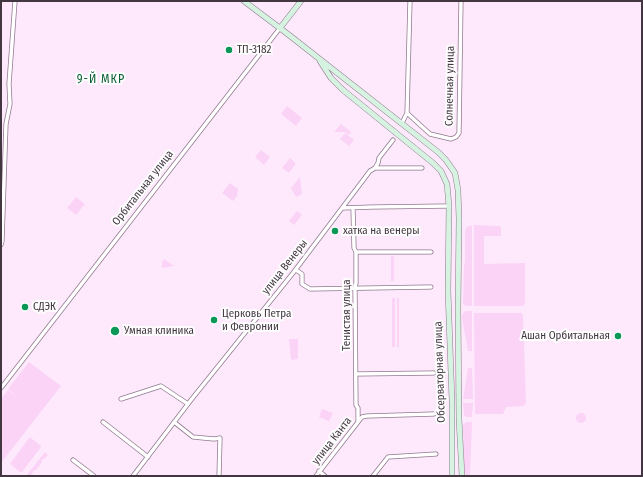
<!DOCTYPE html>
<html>
<head>
<meta charset="utf-8">
<style>
  body { margin:0 }
  #map { position:relative; width:643px; height:477px; overflow:hidden; background:#fee9fc; font-family:"Fira Sans Condensed",sans-serif }
  canvas { display:block }
  .frame { position:absolute; inset:0; border:2px solid #423741; pointer-events:none }
</style>
</head>
<body>
<div id="map">
<canvas width="643" height="477"></canvas>
<div class="frame"></div>
</div>
<script>
const g = document.querySelector('canvas').getContext('2d');
g.lineJoin = 'round';
function paint(path, color) { g.fillStyle = color; g.fill(path, 'evenodd'); }
const poly = rows => new Path2D(rows.map(r => 'M' + r).join(''));
function strokePath(path, color, width, dash) { g.strokeStyle = color; g.lineWidth = width; g.lineCap = dash ? 'butt' : 'round'; g.setLineDash(dash || []); g.stroke(path); }
function drawText(font, color, halo, rows, align = 'center') {
  g.font = font + ' "Fira Sans Condensed",sans-serif'; g.lineWidth = 4; g.setLineDash([]); g.textBaseline = 'middle'; g.strokeStyle = halo; g.fillStyle = color; for (const [text, x, y, turn = 0] of rows) {
    g.save(); g.translate(x, y); g.rotate((+turn || 0) * Math.PI / 180); g.textAlign = isNaN(turn) ? turn : align; if (halo) g.strokeText(text, 0, 0); g.fillText(text, 0, 0); g.restore();
  }
}
paint(poly([
  [287,106,302,118,296,126,281,114],
  [341,124,351,132,349,135,345,132,334,132],
  [345,133,354,140,349,146,340,139],
  [261,150,270,157,264,165,255,157],
  [290,158,295,162,295,165,289,173,282,168],
  [300,177,302,194,296,197,291,188],
  [230,183,238,189,237,196,233,201,222,193],
  [76,197,85,204,76,215,67,208],
  [297,211,302,215,294,225,289,221],
  [474,225,499,226,501,227,501,236,484,236,484,264,525,263,525,303,523,306,474,306],
  [469,226,472,226,472,306,467,306,464,305,463,303,464,267,465,261,465,233,466,228],
  [391,256,394,256,394,281,391,281],
  [164,259,174,266,162,268,162,262],
  [392,298,395,298,395,347,392,347],
  [397,298,399,298,399,347,397,347],
  [465,311,472,311,472,351,468,351,462,318,462,315],
  [474,313,521,313,523,315,526,402,525,405,522,406,506,407,503,414,475,414],
  [289,339,298,339,298,359,291,360],
  [29,362,61,386,1,463,1,399,8,390,21,400,8,389],
  [468,368,472,368,473,399,463,399],
  [463,403,473,403,472,417,466,417,464,415],
  [322,409,333,413,329,421,319,417],
  '576 418a5 5 0 1 1 10 0a5 5 0 1 1-10 0Z',
  [466,422,472,422,470,476,465,476,464,464,463,425],
  [29,438,31,438,41,446,41,447,22,472,20,472,10,464],
  [45,452,48,455,44,459,43,459,41,461,42,462,40,465,35,471,34,470,31,476,26,476]
]), '#fad3f6');
const minor = poly([
  [407,113,430,134,451,139,456,137,459,133,461,1],
  [402,123,407,113,410,1],
  [375,168,422,168],
  [342,208,373,207,449,206],
  [353,208,354,248,356,252,356,283,355,288,356,405,358,408,358,422],
  [1,245,2,241,6,124,10,104,9,84,15,1],
  [356,252,431,252],
  [296,270,302,274,302,284,310,289,431,287],
  [356,374,434,373],
  [1,388,280,28],
  [121,399,161,386,188,404],
  [103,422,148,457],
  [174,422,193,437,214,439,220,438,219,476],
  [73,460,94,476],
  [319,471,325,476],
  [133,476,191,400,293,273,370,171,375,168,378,163,379,158,393,140],
  [316,476,362,417,367,416,434,414],
  [373,476,388,457,436,454]
]);
const secondary = poly([
  [244,1,289,35,438,152,446,160,455,173,458,190,459,219,458,309,459,419,462,476],
  [280,28,301,1],
  [320,61,331,78,343,90,433,163,441,171,447,184,449,206,448,291,452,401,452,476]
]);
strokePath(minor, '#8f798d', 5);
strokePath(secondary, '#8f798d', 6);
strokePath(minor, '#fff', 3.5);
strokePath(secondary, '#d6f2e0', 5);
for (const [x, y, r, color] of [
  [229,50,4,"#0a9757"],
  [335,231,4,"#0a9757"],
  [25,307,4,"#0a9757"],
  [214,320,4,"#0a9757"],
  [115,331,5,"#0a9757"],
  [618,336,4,"#0a9757"]
]) { const dot = new Path2D(); dot.arc(x, y, r, 0, 2 * Math.PI); g.fillStyle = color; g.fill(dot); strokePath(dot, '#fdfdfd', 1.5); }
drawText('11px', '#423741', '#fdfdfd', [
  ["ТП-3182",237,50],
  ["хатка на венеры",343,231],
  ["СДЭК",33,307],
  ["Церковь Петра",222,314],
  ["и Февронии",222,327],
  ["Умная клиника",124,331],
  ["Ашан Орбитальная",610,336,"right"]
], 'left');
drawText('11px', '#423741', '#fdfdfd', [
  ["Солнечная улица",450,86,-89],
  ["Орбитальная улица",143,188,-52],
  ["улица Венеры",285,267,-52],
  ["Тенистая улица",347,315,-90],
  ["Обсерваторная улица",440,372,-92],
  ["улица Канта",332,441,-52]
]);
g.letterSpacing = '1px';
drawText('12px', '#0d6037', '#fdfdfd', [
  ["9-Й МКР",101,80]
]);
g.letterSpacing = '0px';
</script>
</body>
</html>
